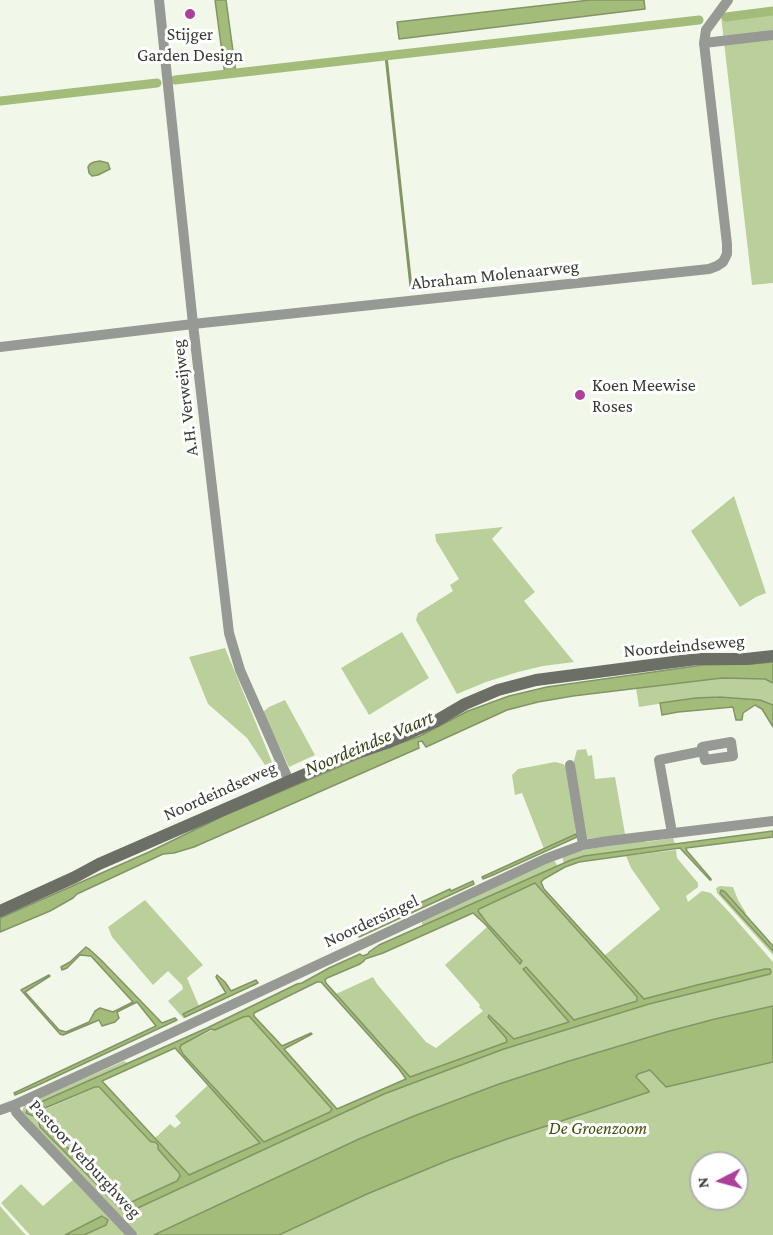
<!DOCTYPE html>
<html>
<head>
<meta charset="utf-8">
<style>
  body { margin:0 }
  #map { position:relative; width:773px; height:1235px; overflow:hidden; background:#f2f8e9; font-family:"Crimson Pro",serif }
  canvas { display:block }
  .north { position:absolute; left:689px; top:1151px; width:60px; height:60px; box-sizing:border-box; background:#fff; border:2px solid #b0b1ae; border-radius:50%; rotate:264deg; font-size:16px; font-weight:700; line-height:24px; text-align:center; color:#393b35 }
  .north::after { content:''; display:block; margin:auto; width:21px; height:27px; background:#ad3e9a; clip-path:polygon(50% 0,100% 100%,50% 72%,0 100%) }
</style>
</head>
<body>
<div id="map">
<canvas width="773" height="1235"></canvas>
<div class="north">N</div>
</div>
<script>
const g = document.querySelector('canvas').getContext('2d');
g.lineJoin = 'round';
function paint(path, color) { g.fillStyle = color; g.fill(path, 'evenodd'); }
const poly = rows => new Path2D(rows.map(r => 'M' + r).join(''));
function strokePath(path, color, width, dash) { g.strokeStyle = color; g.lineWidth = width; g.lineCap = dash ? 'butt' : 'round'; g.setLineDash(dash || []); g.stroke(path); }
function drawText(font, color, halo, rows, align = 'center') {
  g.font = font + ' "Crimson Pro",serif'; g.lineWidth = 6; g.setLineDash([]); g.textBaseline = 'middle'; g.strokeStyle = halo; g.fillStyle = color; for (const [text, x, y, turn = 0] of rows) {
    g.save(); g.translate(x, y); g.rotate((+turn || 0) * Math.PI / 180); g.textAlign = isNaN(turn) ? turn : align; if (halo) g.strokeText(text, 0, 0); g.fillText(text, 0, 0); g.restore();
  }
}
paint(poly([
  [773,10,773,283,752,285,721,16],
  [734,496,766,593,756,597,740,607,691,531],
  [503,527,492,539,535,592,524,601,574,662,543,666,518,672,486,682,457,694,416,620,418,613,453,591,450,585,459,579,436,541,435,534],
  [402,632,429,678,369,715,341,668],
  [225,648,272,762,265,765,247,738,208,704,189,657],
  [722,678,755,678,768,680,773,683,773,705,760,700,719,697,696,698,639,707,636,688],
  [285,700,315,755,289,767,263,712,269,707],
  [586,749,588,756,592,755,595,779,615,777,625,834,588,839,584,837,573,764,577,750],
  [555,762,563,764,567,768,576,835,544,849,522,793,515,795,512,775,518,769],
  [673,838,675,844,584,856,564,864,562,856,569,853,643,839,646,842],
  [676,850,677,858,698,883,698,887,686,896,688,902,702,891,711,893,730,913,773,962,773,1235,77,1235,107,1220,103,1216,65,1235,30,1235,1,1203,21,1184,43,1206,74,1179,22,1112,24,1105,124,1061,129,1064,124,1064,27,1110,29,1115,32,1115,97,1087,104,1092,150,1141,155,1142,180,1176,178,1181,125,1205,74,1155,40,1124,40,1127,124,1212,364,1099,522,1040,761,970,697,985,644,999,604,956,660,909,631,868,626,856],
  [701,1163,737,1163,737,1199,701,1199],
  [553,859,558,866,423,926,422,924,422,921],
  [535,882,633,992,638,1000,574,1020,552,1001,569,1022,514,1039,490,1015,508,1042,410,1077,336,994,373,977,377,984,426,1042,436,1048,483,1011,479,1007,480,1005,445,965,487,927,519,964,478,911,479,909],
  [720,886,733,887,738,900,746,913,745,914,724,892,720,893,773,951,773,955,717,893,716,888],
  [145,900,203,965,187,978,199,1006,183,1014,185,1017,184,1019,168,1001,183,989,182,985,168,971,153,985,112,937,108,927],
  [249,1016,332,1109,331,1112,264,1142,183,1054,180,1048,181,1045,208,1032,243,1017],
  [208,1085,261,1143,189,1175,155,1138,170,1124,175,1128,181,1123,175,1116],
  [0,1206,22,1231,26,1235,0,1235]
]), '#bbcf9b');
const water = poly([
  [215,0,226,0,236,73,225,75,215,0],
  [590,0,644,0,645,9,399,39,397,22,590,0],
  [100,161,108,163,110,169,98,175,92,176,89,173,88,167,90,164,94,162,100,161],
  [773,662,773,683,765,679,722,678,573,696,538,702,507,710,426,747,422,741,418,742,419,748,194,847,174,853,163,854,77,894,73,898,50,911,0,932,0,918,149,852,223,816,362,757,420,736,468,711,509,696,547,687,703,665,751,664,773,662],
  [719,697,760,700,773,705,773,727,762,709,755,705,743,713,742,720,736,720,733,707,678,712,662,715,660,703,696,698,719,697],
  [773,831,773,837,686,848,687,851,711,879,711,880,710,880,680,848,579,862,565,867,544,879,541,882,544,889,644,999,697,985,765,969,770,969,771,972,770,974,649,1004,504,1049,421,1080,384,1094,129,1212,124,1212,40,1127,39,1122,43,1123,125,1205,177,1181,180,1176,179,1173,158,1149,158,1145,155,1142,152,1142,150,1141,104,1092,99,1087,95,1087,38,1111,34,1114,33,1116,26,1113,27,1110,32,1106,207,1028,297,984,302,983,329,968,360,954,363,956,368,954,369,952,379,945,571,860,584,856,773,831],
  [535,883,633,992,637,997,637,1001,574,1020,526,967,523,969,569,1022,514,1039,489,1015,488,1017,506,1038,507,1042,410,1077,326,983,325,980,327,978,360,964,364,961,365,959,383,953,473,913,486,925,520,964,522,961,487,923,478,911,479,909,535,883],
  [317,982,321,982,365,1031,399,1069,406,1079,337,1109,284,1049,312,1034,311,1033,282,1046,254,1016,254,1013,317,982],
  [249,1016,332,1109,330,1112,264,1142,183,1054,180,1048,181,1045,211,1029,215,1030,243,1017,249,1016],
  [175,1048,260,1143,189,1175,102,1081,175,1048],
  [576,834,577,837,493,875,483,879,482,877,576,834],
  [473,881,474,884,359,937,357,932,450,889,451,891,473,881],
  [721,890,725,892,773,946,773,951,720,893,721,890],
  [86,947,89,949,101,960,162,1023,175,1018,177,1020,36,1086,15,1095,14,1093,156,1026,137,1002,117,1012,119,1018,115,1022,102,1026,99,1020,63,1035,60,1034,21,990,49,975,50,976,25,992,59,1030,66,1032,89,1022,95,1011,100,1008,113,1012,133,1002,91,956,80,955,67,968,62,970,61,967,70,962,86,947],
  [217,975,225,982,231,991,256,980,258,983,185,1017,183,1014,226,993,216,977,217,975],
  [773,1006,773,1062,666,1087,650,1070,638,1074,636,1077,649,1091,649,1092,507,1139,449,1160,367,1194,279,1235,154,1235,359,1139,414,1116,499,1084,566,1062,666,1032,715,1019,773,1006],
  [102,1216,108,1220,106,1225,84,1235,65,1235,102,1216]
]);
paint(water, '#a3bc7a');
strokePath(water, '#839565', 1.5);
strokePath(poly([
  [386,56,411,287]
]), '#839565', 3);
strokePath(poly([
  [726,17,773,11],
  [175,80,699,20],
  [0,101,157,83]
]), '#a3bc7a', 9);
strokePath(poly([
  [159,0,193,324,229,633,240,670,289,781],
  [704,43,773,35],
  [0,347,193,324,709,269,717,266,723,262,727,254,727,244,704,43,706,30,728,0],
  [731,742,733,756,705,760,702,747,731,742],
  [570,765,583,845],
  [672,833,659,760,703,751],
  [14,1105,16,1112,23,1120,132,1235],
  [0,1110,14,1105,139,1048,545,859,569,850,583,845,608,841,773,821]
]), '#979a94', 10);
strokePath(poly([
  [0,911,75,877,99,864,347,756,389,742,436,721,465,704,498,690,536,680,697,659,746,659,773,656]
]), '#6b6f66', 12);
for (const [x, y, r, color] of [
  [190,14,6,"#ad3e9a"],
  [580,395,6,"#ad3e9a"]
]) { const dot = new Path2D(); dot.arc(x, y, r, 0, 2 * Math.PI); g.fillStyle = color; g.fill(dot); strokePath(dot, '#fff', 2); }
drawText('18px', '#393b35', '#fff', [
  ["Stijger",190,34],
  ["Garden Design",190,55],
  ["Koen Meewise",592,385,"left"],
  ["Roses",592,406,"left"]
]);
drawText('18px', '#393b35', '#fff', [
  ["Abraham Molenaarweg",495,275,-6],
  ["A.H. Verweijweg",185,398,-97],
  ["Noordeindseweg",684,646,-5],
  ["Noordeindseweg",220,791,-24],
  ["Noordersingel",371,921,-25],
  ["Pastoor Verburghweg",85,1159,47]
]);
drawText('italic 18px', '#3d5207', '#fff', [
  ["De Groenzoom",598,1128]
]);
drawText('italic 20px', '#374717', '#fff', [
  ["Noordeindse Vaart",369,743,-23]
]);
</script>
</body>
</html>
